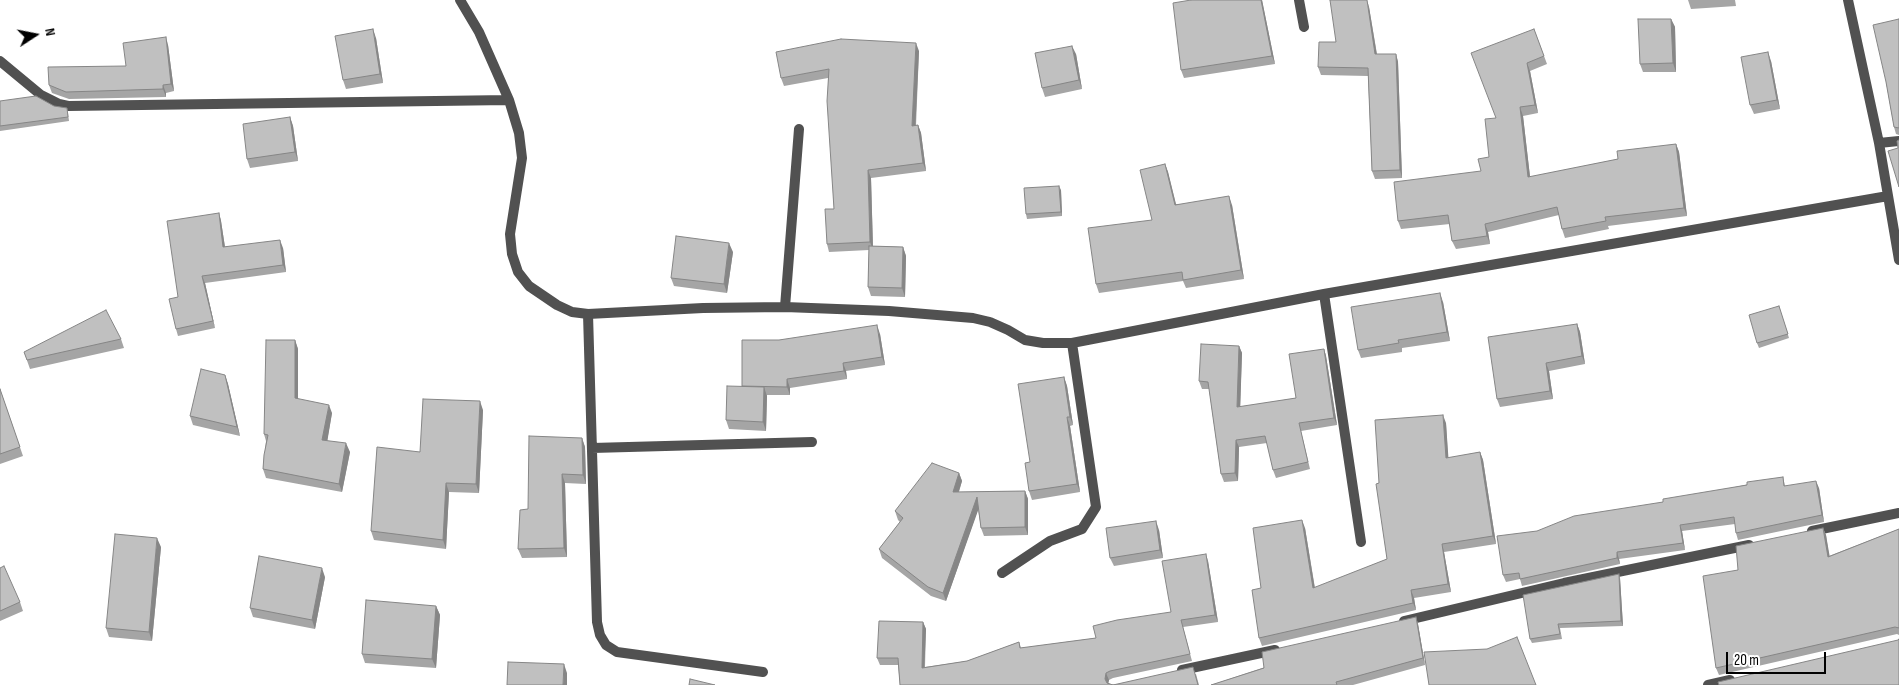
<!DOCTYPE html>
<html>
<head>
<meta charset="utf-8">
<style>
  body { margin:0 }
  #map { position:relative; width:1899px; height:685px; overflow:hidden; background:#fff; font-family:"Sofia Sans Condensed",sans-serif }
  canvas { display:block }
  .north { position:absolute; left:10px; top:10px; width:50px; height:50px; -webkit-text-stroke:4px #fff; paint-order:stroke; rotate:79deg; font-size:14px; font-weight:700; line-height:20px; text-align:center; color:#000 }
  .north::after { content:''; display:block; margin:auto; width:18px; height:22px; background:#000; clip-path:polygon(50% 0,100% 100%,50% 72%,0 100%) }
  .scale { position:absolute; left:1726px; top:652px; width:100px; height:22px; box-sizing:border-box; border:2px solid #000; border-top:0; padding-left:6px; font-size:15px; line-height:18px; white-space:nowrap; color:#000; -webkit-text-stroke:4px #fff; paint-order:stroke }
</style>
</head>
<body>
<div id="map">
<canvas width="1899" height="685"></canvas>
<div class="north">N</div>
<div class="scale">20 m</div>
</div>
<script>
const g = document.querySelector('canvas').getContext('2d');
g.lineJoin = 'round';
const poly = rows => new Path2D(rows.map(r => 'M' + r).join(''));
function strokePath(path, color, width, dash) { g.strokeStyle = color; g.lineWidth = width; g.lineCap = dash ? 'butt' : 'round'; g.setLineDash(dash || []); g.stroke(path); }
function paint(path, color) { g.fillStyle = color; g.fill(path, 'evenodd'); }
strokePath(poly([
  [460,0,479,32,509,100,519,133,522,158,510,234,512,254,518,272,529,286,557,305,572,312,588,314,703,308,785,307,889,311,973,318,990,322,1008,330,1025,340,1043,343,1072,343,1324,294,1888,196],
  [1299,0,1304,27],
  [1848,0,1879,143,1899,141],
  [0,61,41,95,59,104,68,106,509,100],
  [1879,143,1899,260],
  [1324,294,1361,542],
  [785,307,799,129],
  [588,314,597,622,600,635,606,645,617,652,763,672],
  [592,448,812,442],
  [1812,531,1899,513],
  [1002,573,1050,541,1082,529,1096,507,1072,343],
  [1404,621,1564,583,1749,545],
  [1182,670,1275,650],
  [1708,685,1730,680]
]), '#515151', 10);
paint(poly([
  [1262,0,1275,64,1184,78,1181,70],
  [1688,0,1735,0,1736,6,1691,9],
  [1369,7,1377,54,1396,54,1398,62,1402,178,1375,179,1372,171,1368,76,1321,75,1318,67,1336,42],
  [1671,19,1675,27,1676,72,1643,72,1640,64],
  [1899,19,1899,135,1896,134,1894,127,1886,82],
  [1534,29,1547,64,1530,71,1538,113,1523,116,1530,177,1618,159,1676,144,1679,152,1687,216,1608,226,1609,229,1565,238,1562,229,1559,215,1488,232,1490,244,1456,249,1452,241,1450,224,1401,229,1398,221,1481,171,1489,157,1496,118],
  [376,38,383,83,346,89,343,80],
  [168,45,174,91,166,93,166,97,69,99,52,93,49,85,126,66],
  [919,51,916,126,918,125,921,133,926,171,871,178,873,246,903,247,906,256,905,297,871,296,868,287,869,250,829,252,827,244,834,209,828,78,784,86,781,78],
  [1076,54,1082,89,1045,97,1042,88],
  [1771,61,1780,109,1754,114,1750,105],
  [0,101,68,113,69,121,0,131],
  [290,117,293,126,298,161,250,168,247,159],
  [1165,164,1168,172,1176,204,1232,205,1244,279,1186,288,1183,281,1099,293,1096,284,1152,220],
  [1061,190,1062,216,1027,219,1026,214],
  [219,213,221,221,225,247,283,248,286,272,205,283,215,328,178,336,176,329],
  [733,252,727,293,674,286,671,278],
  [1443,302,1450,341,1402,348,1402,352,1361,358,1358,350],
  [1779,306,1789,338,1759,348,1757,343],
  [1577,324,1580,332,1585,364,1549,371,1553,399,1500,407,1497,399],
  [880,334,885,365,846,371,847,379,790,388,790,395,767,395,766,431,729,429,726,420,742,386,779,340],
  [121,339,124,348,30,369,24,352],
  [295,340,298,349,298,399,332,413,327,441,350,452,342,492,266,478,263,469,266,441,264,434],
  [1239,346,1242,353,1240,407,1296,398,1324,349,1326,356,1337,425,1301,431,1310,469,1276,478,1273,470,1267,443,1239,447,1238,481,1224,482,1221,474,1209,389,1202,389,1199,381],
  [225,375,228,384,240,436,193,425,190,416],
  [1064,377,1067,386,1073,425,1070,426,1080,492,1032,500,1029,491,1030,462],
  [0,389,23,456,0,464],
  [483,410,479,493,449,492,446,549,374,540,371,531,420,452],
  [1446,423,1448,458,1480,452,1483,460,1496,544,1444,552,1451,592,1414,598,1416,610,1262,646,1259,638,1261,588,1305,528,1315,588,1387,559,1379,483],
  [582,438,585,447,586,484,565,483,567,557,522,558,518,549,528,509],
  [959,473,962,481,959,492,1025,491,1028,499,1028,535,984,536,981,528,978,509,946,601,931,596,882,558,879,549,900,522,898,520,895,511],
  [1783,477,1785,486,1819,488,1824,522,1738,540,1736,533,1735,524,1682,531,1685,550,1619,559,1620,564,1522,586,1520,579,1506,582,1503,575,1537,531,1663,502],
  [1823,528,1826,535,1829,556,1899,529,1899,635,1897,634,1719,675,1716,668,1738,570],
  [1159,530,1163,558,1114,566,1110,558],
  [161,547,152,641,109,637,106,628],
  [1208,561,1218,622,1183,627,1192,661,1113,678,1109,680,1108,683,1113,685,1196,674,1199,685,900,685,898,665,880,665,877,658,923,622,926,629,925,667,967,661,1019,642,1021,648,1096,638,1171,612],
  [0,568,20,602,23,611,0,621],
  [325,577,315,629,253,617,250,608],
  [1620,578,1623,626,1560,628,1562,639,1532,643,1530,639],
  [436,606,440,615,436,668,365,663,362,654],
  [1416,617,1418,624,1425,665,1353,685,1211,685]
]), '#a5a5a5');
paint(poly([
  [1261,0,1262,0,1275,64,1272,56],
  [1367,0,1369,7,1378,62,1375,54],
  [1671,19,1675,27,1676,72,1673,63],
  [373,29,376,38,383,83,380,74],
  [166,37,168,45,174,91,171,84],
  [916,43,919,51,915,134,912,126],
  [1072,46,1076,54,1082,89,1079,80],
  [1768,52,1771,61,1780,109,1777,100],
  [1396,54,1398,62,1402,178,1400,170],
  [1527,63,1530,71,1538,113,1535,105],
  [163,85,166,93,166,97,163,89],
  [1520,107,1523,116,1531,185,1528,177],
  [290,117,293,126,298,161,295,152],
  [918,125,921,133,926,171,923,163],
  [1676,144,1679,152,1687,216,1684,208],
  [1165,164,1168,172,1178,213,1175,205],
  [868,170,871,178,873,250,870,242],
  [1059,186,1061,190,1062,216,1061,212],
  [1229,196,1232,205,1244,279,1241,270],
  [219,213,221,221,226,254,223,247],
  [1485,224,1488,232,1490,244,1487,236],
  [280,240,283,248,286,272,283,265],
  [729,243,733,252,727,293,724,284],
  [903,247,906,256,905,297,902,288],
  [202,276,205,283,215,328,213,321],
  [1440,293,1443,302,1450,341,1447,332],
  [1577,324,1580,332,1585,364,1582,356],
  [877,325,880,334,885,365,882,357],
  [295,340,298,349,298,407,295,398],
  [1239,346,1242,353,1240,415,1237,407],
  [1324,349,1326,356,1337,425,1334,418],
  [843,363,846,371,847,379,844,371],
  [1546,363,1549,371,1553,399,1550,391],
  [225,375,228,384,240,436,237,427],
  [1064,377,1067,386,1073,425,1070,417],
  [787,379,790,388,790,395,787,387],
  [764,387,767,396,766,431,763,422],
  [480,401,483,410,479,493,476,484],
  [329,405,332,413,326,449,322,440],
  [1443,415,1446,423,1449,466,1446,458],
  [1067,417,1070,426,1080,492,1077,484],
  [582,438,585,447,586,484,583,475],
  [1236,440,1239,447,1238,481,1235,473],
  [346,443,350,452,342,492,339,484],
  [1480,452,1483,460,1496,544,1493,536],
  [959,473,962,481,956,500,953,492],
  [562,474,565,483,567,557,564,548],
  [1816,481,1819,488,1824,522,1822,515],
  [446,483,449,492,446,549,443,540],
  [1025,491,1028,499,1028,535,1025,527],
  [977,497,980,505,946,601,943,593],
  [1302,520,1305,528,1316,596,1313,588],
  [1156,521,1159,530,1163,558,1160,550],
  [1680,525,1682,531,1685,550,1683,543],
  [1823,528,1826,535,1831,564,1828,557],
  [157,538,161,547,152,641,149,632],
  [1442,544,1444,552,1451,592,1448,584],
  [1617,552,1619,559,1620,564,1617,558],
  [1206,554,1208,561,1218,622,1215,615],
  [322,568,325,577,315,629,312,620],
  [1619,574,1620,578,1623,626,1621,621],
  [1411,590,1414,598,1416,610,1413,603],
  [436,606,440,615,436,668,432,659],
  [1416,617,1418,624,1425,665,1423,658],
  [923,622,926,629,924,675,922,668],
  [564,664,567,673,567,685,563,685],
  [1106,673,1109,680,1108,685,1105,679]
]), '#868686');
const building = poly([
  [1191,0,1261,0,1272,56,1181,70,1173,3,1191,0],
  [1330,0,1367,0,1375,54,1396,54,1400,170,1372,171,1368,68,1318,67,1319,42,1336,42,1330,0],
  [1638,19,1671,19,1673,63,1640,64,1638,19],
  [1899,19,1899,128,1894,127,1886,82,1873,25,1899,19],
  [373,29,380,74,343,80,335,36,373,29],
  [1534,29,1544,56,1527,63,1535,105,1520,107,1528,177,1618,159,1617,151,1676,144,1684,208,1605,217,1606,221,1562,229,1557,207,1485,224,1487,236,1452,241,1448,215,1398,221,1394,182,1481,171,1478,159,1489,157,1485,119,1496,118,1471,53,1534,29],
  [166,37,171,84,163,85,163,89,66,92,49,85,48,67,126,66,123,43,166,37],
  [841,39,916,43,912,126,918,125,923,163,868,170,870,242,827,244,825,209,834,209,827,101,829,69,781,78,776,52,841,39],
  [1072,46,1079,80,1042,88,1035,53,1072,46],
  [1768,52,1777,100,1750,105,1741,57,1768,52],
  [36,96,54,106,67,108,68,117,0,126,0,101,36,96],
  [290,117,295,152,247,159,243,124,290,117],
  [1899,140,1899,187,1888,151,1898,148,1897,141,1899,140],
  [1165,164,1175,205,1229,196,1241,270,1183,280,1182,272,1096,284,1088,228,1152,220,1140,170,1165,164],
  [1059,186,1061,212,1026,214,1024,188,1059,186],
  [219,213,223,247,280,240,283,265,202,276,213,321,176,329,169,299,178,297,167,221,219,213],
  [676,236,729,243,724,284,671,278,676,236],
  [869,246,903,247,902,288,868,287,869,246],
  [1440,293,1447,332,1398,340,1399,343,1358,350,1351,307,1440,293],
  [1779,306,1788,334,1757,343,1749,315,1779,306],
  [106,310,121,339,27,360,24,352,106,310],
  [1577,324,1582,356,1546,363,1550,391,1497,399,1488,337,1577,324],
  [877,325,882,357,843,363,844,371,787,379,787,387,742,386,742,340,779,340,877,325],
  [266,340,295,340,295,398,329,405,322,440,346,443,339,484,263,469,264,455,268,435,264,434,266,340],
  [1201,344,1239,346,1237,407,1296,398,1289,354,1324,349,1334,418,1299,423,1308,462,1273,470,1265,436,1236,440,1235,473,1221,474,1208,382,1199,381,1201,344],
  [201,369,225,375,237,427,190,416,201,369],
  [1064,377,1070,417,1067,417,1077,484,1029,491,1025,463,1030,462,1018,384,1064,377],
  [727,386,764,387,763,422,726,420,727,386],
  [0,389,20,447,0,454,0,389],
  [423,399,480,401,476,484,446,483,443,540,371,531,377,447,420,452,423,399],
  [1443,415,1446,458,1480,452,1493,536,1442,544,1448,584,1411,590,1413,603,1259,638,1252,590,1261,588,1253,528,1302,520,1313,588,1387,559,1376,484,1379,483,1375,420,1443,415],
  [529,436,582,438,583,475,562,474,564,548,518,549,520,510,528,509,529,436],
  [932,463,959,473,953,492,1025,491,1025,527,981,528,977,497,943,593,928,587,879,549,903,518,895,511,932,463],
  [1783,477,1784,486,1816,481,1822,515,1736,533,1734,517,1680,525,1683,543,1617,552,1617,558,1520,579,1519,573,1503,575,1497,536,1537,531,1574,516,1663,502,1663,499,1747,485,1747,482,1783,477],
  [1156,521,1160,550,1110,558,1106,528,1156,521],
  [1823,528,1828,557,1899,529,1899,628,1895,627,1716,668,1703,576,1738,570,1736,546,1823,528],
  [115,534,157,538,149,632,106,628,115,534],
  [1206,554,1215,615,1181,620,1190,654,1110,671,1106,673,1105,679,1107,683,1113,685,1193,667,1198,685,900,685,898,658,877,658,879,621,923,622,922,668,967,661,1019,642,1020,648,1096,638,1093,626,1117,620,1171,612,1162,561,1206,554],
  [259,556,322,568,312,620,250,608,259,556],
  [4,566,20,602,0,611,0,568,4,566],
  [1619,574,1621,621,1558,624,1560,634,1530,639,1523,595,1619,574],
  [366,600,436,606,432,659,362,654,366,600],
  [1416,617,1423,658,1336,682,1337,685,1211,685,1264,668,1262,652,1416,617],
  [1517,637,1536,685,1429,685,1424,652,1487,649,1517,637],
  [1899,639,1899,685,1719,685,1718,682,1898,640,1899,639],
  [508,662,564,664,563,685,507,685,508,662],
  [690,679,715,685,689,685,690,679]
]);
paint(building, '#c0c0c0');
strokePath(building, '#868686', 1);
</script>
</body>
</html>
